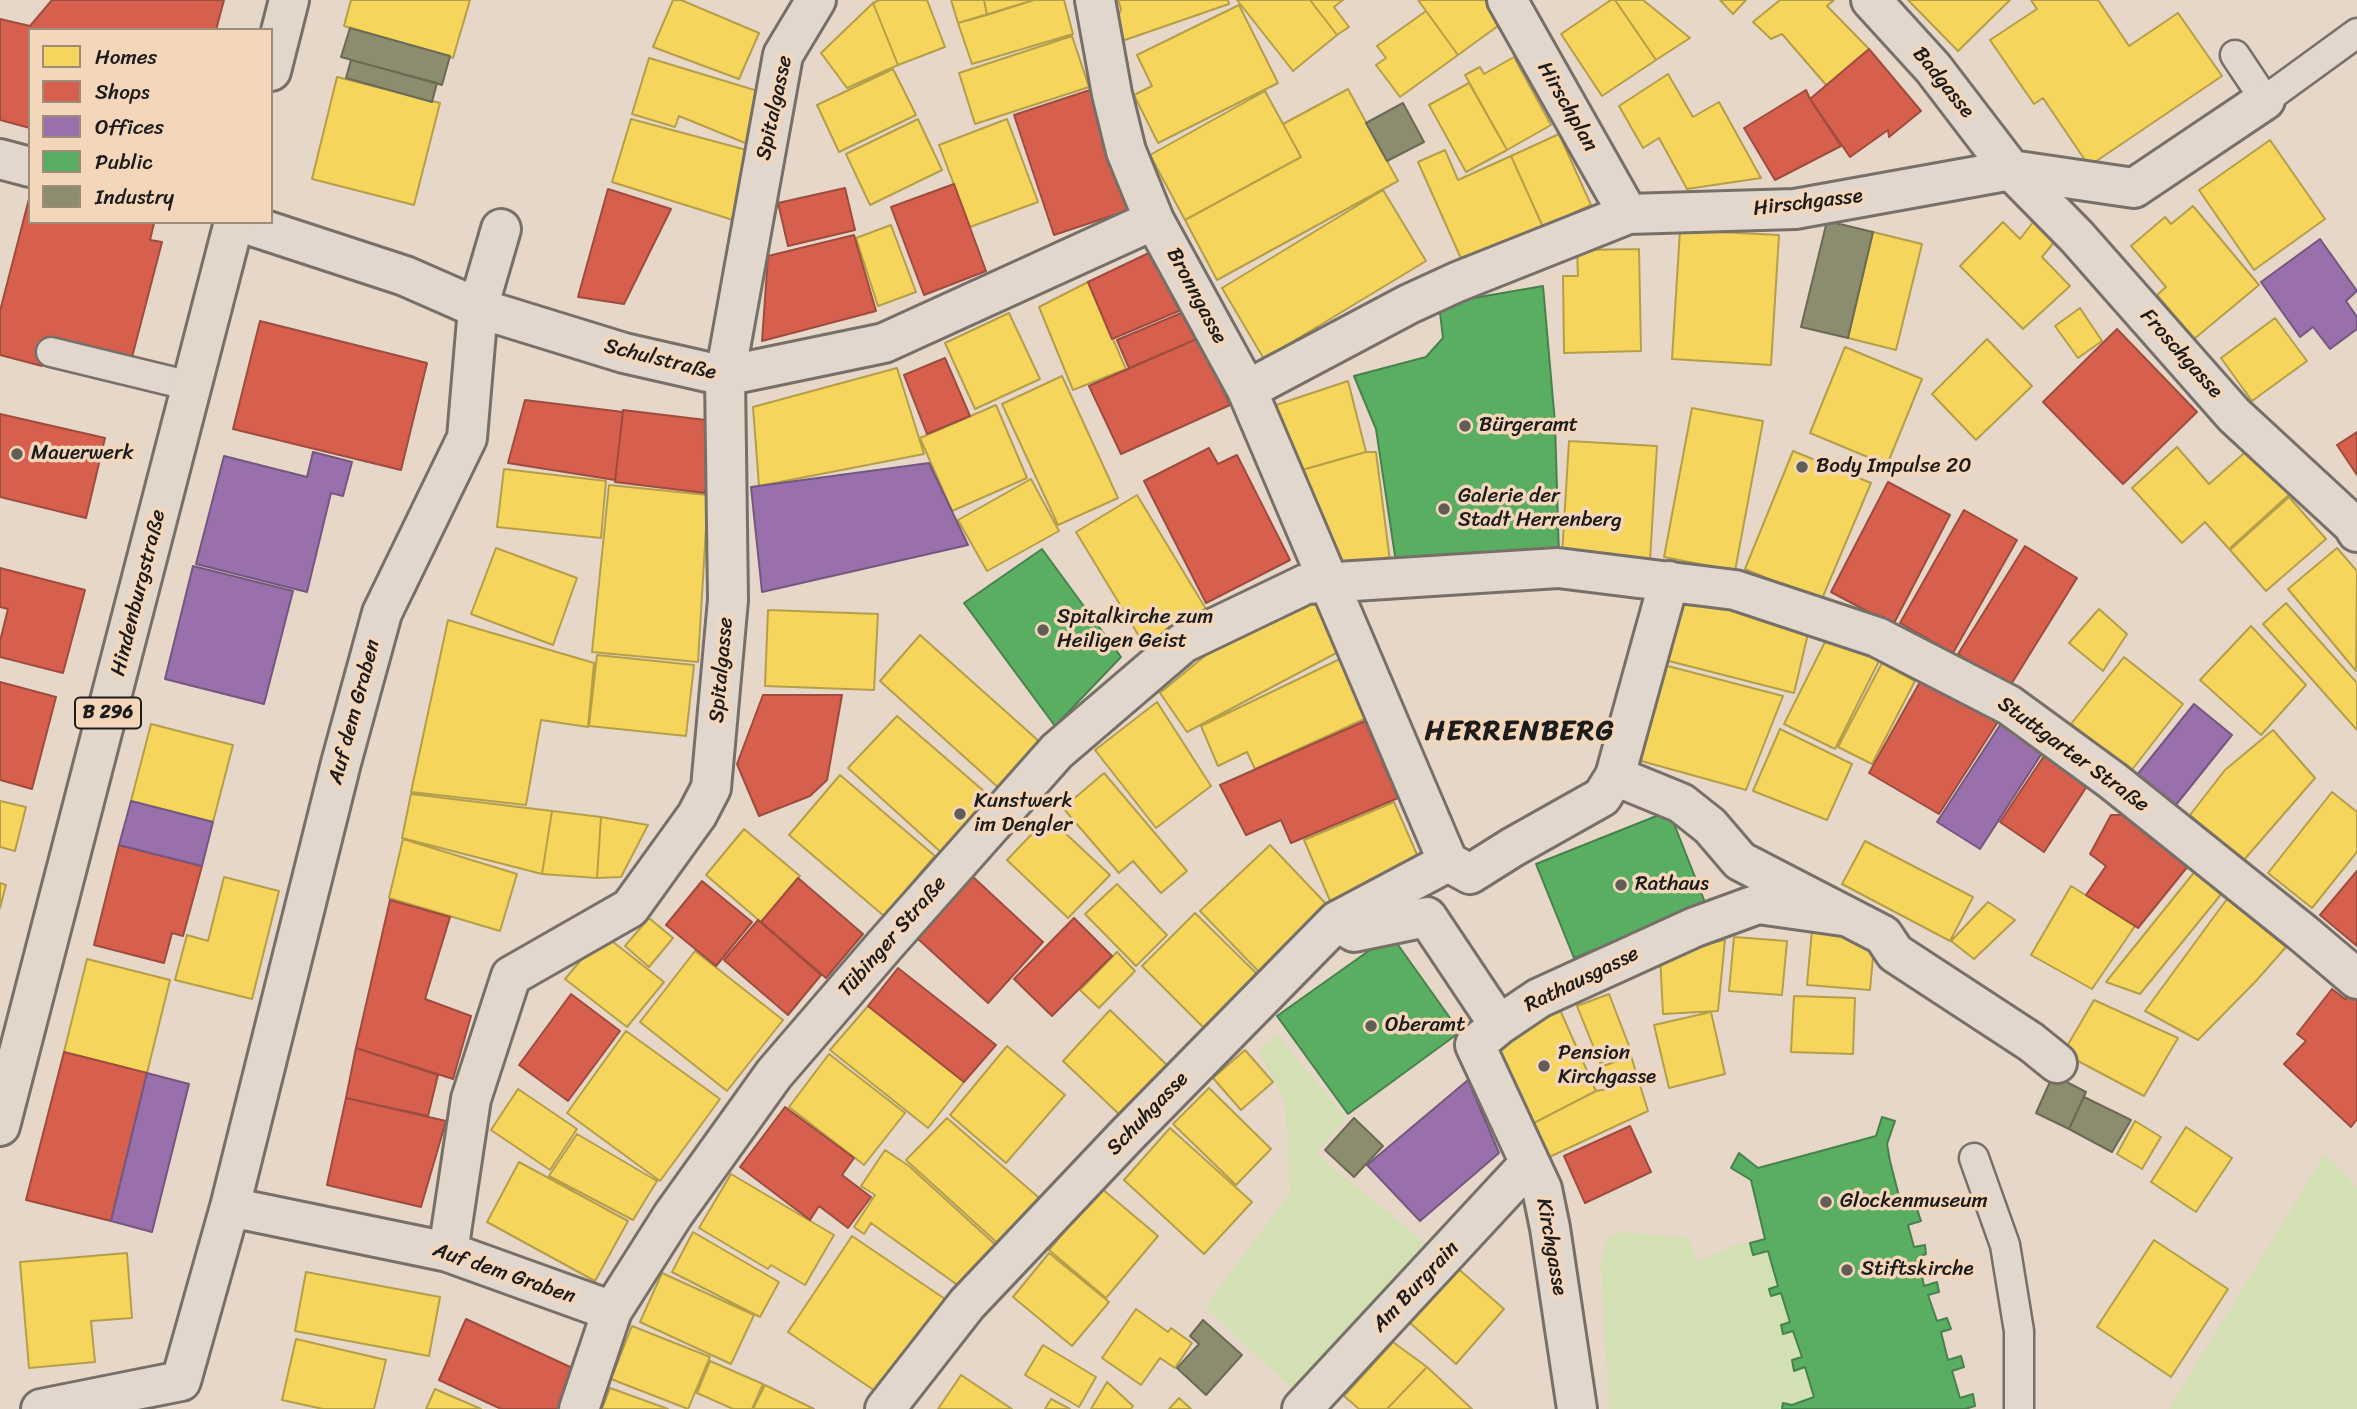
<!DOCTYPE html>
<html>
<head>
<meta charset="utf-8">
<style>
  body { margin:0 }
  #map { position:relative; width:2357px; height:1409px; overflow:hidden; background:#e7d7c8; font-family:Sriracha,sans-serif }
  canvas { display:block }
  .legend { position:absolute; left:28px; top:28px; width:245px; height:196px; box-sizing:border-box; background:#f4d7bb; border:2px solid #9e8c7b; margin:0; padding:9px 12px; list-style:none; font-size:21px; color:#1c1c1c }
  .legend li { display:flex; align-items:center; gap:14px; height:35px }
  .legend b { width:35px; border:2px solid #9e8c7b }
</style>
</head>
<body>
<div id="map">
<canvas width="2357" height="1409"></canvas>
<ul class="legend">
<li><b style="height:19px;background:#f6d55c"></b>Homes</li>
<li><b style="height:19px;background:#d6604d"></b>Shops</li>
<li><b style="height:19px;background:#9970ab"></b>Offices</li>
<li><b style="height:19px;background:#5aae61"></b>Public</li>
<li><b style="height:19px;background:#8c8c6e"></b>Industry</li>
</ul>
</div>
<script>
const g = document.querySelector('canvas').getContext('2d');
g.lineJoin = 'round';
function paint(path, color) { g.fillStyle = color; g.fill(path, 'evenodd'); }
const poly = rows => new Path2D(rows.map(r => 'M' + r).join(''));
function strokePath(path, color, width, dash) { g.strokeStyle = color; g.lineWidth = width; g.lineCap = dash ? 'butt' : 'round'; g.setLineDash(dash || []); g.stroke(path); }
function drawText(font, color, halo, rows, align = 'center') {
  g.font = font + ' Sriracha,sans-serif'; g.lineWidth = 7; g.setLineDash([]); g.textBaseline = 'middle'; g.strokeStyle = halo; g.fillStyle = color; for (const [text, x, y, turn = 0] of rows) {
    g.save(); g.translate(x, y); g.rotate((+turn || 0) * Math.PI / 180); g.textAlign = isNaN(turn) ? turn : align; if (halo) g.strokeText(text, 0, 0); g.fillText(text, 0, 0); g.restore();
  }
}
paint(poly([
  [1277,1035,1346,1118,1316,1154,1424,1242,1304,1400,1205,1307,1290,1193,1285,1100,1258,1051],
  [2325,1154,2357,1187,2357,1409,2169,1409],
  [1622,1232,1688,1238,1698,1262,1737,1244,1750,1243,1754,1255,1768,1251,1778,1286,1769,1289,1771,1296,1781,1293,1790,1322,1781,1325,1783,1333,1793,1331,1802,1357,1792,1361,1794,1370,1805,1367,1814,1397,1792,1405,1783,1403,1782,1409,1609,1409,1601,1263,1608,1237]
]), '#d3e0b3');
const homes = poly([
  [351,0,470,0,453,58,344,26,351,0],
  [673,0,681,0,759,33,739,79,653,47,673,0],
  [879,0,927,0,945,47,898,65,873,3,879,0],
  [951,0,984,0,987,15,958,23,951,0],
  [984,0,1034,0,987,15,984,0],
  [1034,0,1064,0,1073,34,972,64,958,23,1034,0],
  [1118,0,1228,0,1229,4,1122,41,1117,20,1121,9,1118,0],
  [1237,0,1310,0,1337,35,1293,71,1237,0],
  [1310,0,1343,0,1334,7,1349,27,1337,35,1310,0],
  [1418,0,1485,0,1502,23,1458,55,1418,0],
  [1611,0,1615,0,1656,60,1602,96,1561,34,1611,0],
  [1615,0,1643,0,1690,38,1656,60,1615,0],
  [1720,0,1746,0,1733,14,1720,0],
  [1780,0,1834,0,1827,6,1869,49,1827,86,1782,34,1771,39,1753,22,1780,0],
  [1908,0,2010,0,1958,51,1908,0],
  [2031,0,2098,0,2129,46,2178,13,2222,76,2089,166,2043,98,2034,104,1990,40,2037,9,2031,0],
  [873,3,898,65,847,88,821,53,873,3],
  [1239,5,1278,83,1158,143,1134,95,1152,86,1137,55,1239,5],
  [1426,11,1458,55,1400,97,1376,65,1386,58,1377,46,1426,11],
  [1072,36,1089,87,975,124,959,73,1072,36],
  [1514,57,1551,125,1507,150,1465,75,1480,67,1484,74,1514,57],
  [649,58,771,95,755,147,679,116,675,127,632,114,649,58],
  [893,69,916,115,839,152,817,105,893,69],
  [1668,74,1693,117,1719,102,1761,178,1687,189,1659,138,1643,148,1619,106,1668,74],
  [337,77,440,103,414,205,312,179,337,77],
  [1469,83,1507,150,1466,172,1429,105,1469,83],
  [1348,89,1398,181,1217,280,1185,220,1301,157,1283,124,1348,89],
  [1265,91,1301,157,1185,220,1150,155,1265,91],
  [631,119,754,152,733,220,612,182,631,119],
  [918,119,942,170,870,205,846,154,918,119],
  [1007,119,1038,202,970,227,939,145,1007,119],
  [1559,134,1591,205,1543,227,1511,156,1559,134],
  [2270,140,2325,219,2254,270,2199,190,2270,140],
  [1445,150,1458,180,1511,156,1543,227,1463,263,1418,162,1445,150],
  [1383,190,1426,261,1264,359,1222,288,1383,190],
  [2193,206,2259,285,2194,339,2157,295,2166,287,2131,246,2165,217,2171,224,2193,206],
  [2034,221,2055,241,2042,257,2070,286,2023,329,1960,266,2003,222,2020,239,2034,221],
  [891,225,916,292,878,306,856,238,891,225],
  [1680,230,1779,235,1771,365,1672,359,1680,230],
  [1873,232,1922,244,1896,350,1848,338,1873,232],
  [1639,249,1641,351,1564,353,1563,276,1578,276,1577,250,1639,249],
  [1088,282,1126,369,1073,390,1039,307,1088,282],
  [2080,308,2102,341,2078,358,2055,326,2080,308],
  [1009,313,1040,379,975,409,945,343,1009,313],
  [2275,318,2307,361,2252,401,2221,358,2275,318],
  [1987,339,2032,386,1976,440,1932,394,1987,339],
  [1845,347,1922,379,1887,465,1810,433,1845,347],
  [897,368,924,454,759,486,753,407,897,368],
  [1062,376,1118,498,1058,525,1002,404,1062,376],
  [1348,381,1366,452,1298,471,1276,405,1348,381],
  [996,405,1027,478,952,511,920,438,996,405],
  [1692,408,1763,421,1735,571,1664,557,1692,408],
  [1569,441,1657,446,1650,560,1562,555,1569,441],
  [2177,447,2209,484,2250,448,2291,493,2229,549,2205,522,2182,543,2132,488,2177,447],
  [1793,451,1871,483,1821,601,1745,569,1793,451],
  [1366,452,1376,452,1390,561,1328,575,1295,472,1366,452],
  [504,469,606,481,601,538,497,527,504,469],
  [1031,479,1059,531,987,571,958,520,1031,479],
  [609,485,708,495,698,662,592,652,609,485],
  [1137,495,1206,609,1145,646,1076,532,1137,495],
  [2289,497,2326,539,2266,591,2230,550,2289,497],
  [496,548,577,578,553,645,471,614,496,548],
  [2337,548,2357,571,2356,671,2288,589,2337,548],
  [1679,588,1811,621,1794,693,1661,659,1679,588],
  [1317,597,1342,650,1187,732,1160,693,1224,640,1317,597],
  [2286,603,2357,683,2357,730,2263,624,2286,603],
  [2099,609,2127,634,2103,671,2069,643,2099,609],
  [768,610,878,614,874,690,765,686,768,610],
  [448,620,594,663,588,727,541,720,526,805,411,792,448,620],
  [2251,626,2306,685,2261,735,2200,680,2251,626],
  [1830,632,1881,657,1835,749,1784,724,1830,632],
  [920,635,1041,743,1000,789,880,681,920,635],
  [597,655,694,665,686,736,589,726,597,655],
  [1344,657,1371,716,1255,769,1247,752,1218,766,1201,726,1344,657],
  [2124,657,2183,704,2131,771,2071,724,2124,657],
  [1882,663,1915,681,1872,764,1838,747,1882,663],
  [1660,664,1783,696,1746,790,1634,759,1660,664],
  [1157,702,1211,786,1156,828,1095,750,1157,702],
  [897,716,993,799,944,855,848,768,897,716],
  [151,724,233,745,213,822,131,801,151,724],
  [1780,729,1852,764,1827,820,1753,791,1780,729],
  [2273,730,2315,778,2243,861,2190,815,2225,770,2273,730],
  [1104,773,1187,871,1161,893,1133,861,1119,873,1063,808,1104,773],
  [840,775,935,856,884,916,789,835,840,775],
  [2332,792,2357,812,2357,852,2312,908,2268,873,2332,792],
  [411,794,552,811,542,874,402,838,411,794],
  [0,801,26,807,15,851,0,847,0,801],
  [1394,802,1418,857,1331,903,1304,840,1394,802],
  [552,811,601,817,597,878,542,874,552,811],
  [601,817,648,825,621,877,597,878,601,817],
  [1048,817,1110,875,1068,918,1007,860,1048,817],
  [744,829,800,876,761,922,706,875,744,829],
  [403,839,517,874,500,931,389,898,403,839],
  [1865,841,1973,897,1950,941,1842,884,1865,841],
  [1270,845,1330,908,1261,974,1200,911,1270,845],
  [2196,870,2223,892,2140,994,2106,982,2196,870],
  [224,877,279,891,252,999,175,980,187,935,208,941,224,877],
  [0,883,6,885,0,908,0,883],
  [1117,884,1167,935,1136,966,1085,914,1117,884],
  [2071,886,2135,926,2092,989,2031,955,2071,886],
  [2227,899,2286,947,2256,981,2198,1040,2145,1011,2227,899],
  [1988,902,2015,920,1974,959,1951,941,1988,902],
  [1195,913,1259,976,1206,1030,1142,966,1195,913],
  [649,918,673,938,649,967,625,946,649,918],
  [1812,930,1875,935,1870,990,1807,985,1812,930],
  [603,934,664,982,627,1027,565,979,603,934],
  [1734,937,1787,941,1782,995,1729,991,1734,937],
  [1725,940,1718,1011,1663,1014,1660,954,1725,940],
  [695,951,783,1020,727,1091,640,1022,695,951],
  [1117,952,1135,971,1099,1008,1080,990,1117,952],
  [87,959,170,980,147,1073,64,1052,87,959],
  [1609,994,1631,1051,1600,1063,1577,1006,1609,994],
  [1794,996,1855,998,1853,1054,1791,1052,1794,996],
  [2094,1000,2178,1038,2144,1096,2063,1053,2094,1000],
  [868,1006,964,1082,928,1128,830,1050,868,1006],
  [1110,1010,1168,1066,1121,1116,1063,1061,1110,1010],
  [1560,1010,1596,1091,1530,1125,1493,1040,1560,1010],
  [1711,1012,1725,1074,1669,1088,1654,1025,1711,1012],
  [626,1031,720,1099,660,1181,567,1113,626,1031],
  [1007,1046,1065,1095,1006,1163,950,1115,1007,1046],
  [1245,1050,1273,1082,1241,1110,1213,1078,1245,1050],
  [829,1054,905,1113,864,1165,789,1107,829,1054],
  [1631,1056,1648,1111,1545,1159,1530,1125,1596,1091,1608,1089,1598,1068,1631,1056],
  [1209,1088,1271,1149,1236,1185,1173,1124,1209,1088],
  [518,1089,577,1129,550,1170,491,1130,518,1089],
  [947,1118,1045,1203,1004,1249,906,1160,947,1118],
  [2135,1121,2161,1137,2142,1169,2117,1154,2135,1121],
  [2186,1127,2232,1158,2196,1212,2151,1182,2186,1127],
  [1170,1128,1252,1202,1204,1254,1124,1180,1170,1128],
  [577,1134,657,1181,633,1220,549,1176,577,1134],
  [885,1150,909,1166,999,1248,963,1289,871,1223,864,1234,854,1227,875,1195,861,1186,885,1150],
  [519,1162,628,1221,595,1281,487,1222,519,1162],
  [731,1174,834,1235,805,1285,771,1265,768,1269,699,1228,731,1174],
  [1101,1188,1158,1236,1106,1298,1049,1250,1101,1188],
  [693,1232,779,1282,760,1317,672,1272,693,1232],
  [852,1236,945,1299,881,1395,788,1332,852,1236],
  [2154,1240,2228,1289,2171,1377,2097,1327,2154,1240],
  [127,1253,132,1318,91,1321,95,1362,29,1368,20,1262,127,1253],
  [1049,1253,1109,1302,1072,1346,1013,1297,1049,1253],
  [1455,1266,1504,1309,1456,1364,1408,1321,1455,1266],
  [306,1272,440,1297,429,1356,295,1331,306,1272],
  [662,1273,754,1315,731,1364,640,1322,662,1273],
  [1136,1309,1168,1332,1171,1328,1192,1343,1175,1368,1160,1358,1141,1385,1102,1358,1136,1309],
  [632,1326,710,1357,688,1409,611,1379,632,1326],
  [296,1339,386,1360,374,1409,323,1409,282,1400,296,1339],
  [1393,1342,1427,1367,1387,1409,1359,1409,1344,1396,1393,1342],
  [1043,1345,1096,1377,1079,1407,1025,1375,1043,1345],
  [710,1361,763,1384,752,1409,733,1409,697,1393,710,1361],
  [1427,1367,1472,1409,1387,1409,1427,1367],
  [961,1375,1012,1409,938,1409,961,1375],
  [1107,1382,1133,1406,1131,1409,1091,1409,1107,1382],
  [765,1385,814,1409,753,1409,765,1385],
  [610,1388,668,1409,602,1409,610,1388],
  [435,1389,481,1409,426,1409,435,1389],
  [1179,1398,1191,1409,1169,1409,1179,1398],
  [1051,1399,1070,1409,1045,1409,1051,1399]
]);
paint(homes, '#f6d55c');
strokePath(homes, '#b59e49', 2);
const shops = poly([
  [52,0,224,0,216,30,30,30,30,128,0,120,0,19,30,26,52,0],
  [1869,49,1921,111,1889,137,1888,130,1850,157,1810,99,1869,49],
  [1090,90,1129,210,1054,235,1014,115,1090,90],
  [1806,90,1810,99,1841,146,1775,180,1744,128,1806,90],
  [954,184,986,271,924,295,891,207,954,184],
  [845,188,855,230,788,246,778,203,845,188],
  [608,189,671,209,624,304,578,297,608,189],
  [30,195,30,222,154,223,150,240,162,242,131,361,49,339,42,366,0,355,0,311,30,195],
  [854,235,876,311,762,341,768,256,854,235],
  [1155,250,1186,308,1112,339,1088,282,1155,250],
  [1186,311,1199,338,1129,368,1117,340,1186,311],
  [260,321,427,363,401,470,233,429,260,321],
  [2117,329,2197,412,2123,484,2043,402,2117,329],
  [1199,338,1230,405,1121,454,1089,386,1199,338],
  [945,358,970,416,927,434,904,375,945,358],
  [525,400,623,412,615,480,508,463,525,400],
  [623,410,714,421,705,493,615,482,623,410],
  [0,414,105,438,86,518,0,497,0,414],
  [2357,432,2357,475,2337,445,2357,432],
  [1209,448,1218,464,1237,455,1290,560,1206,603,1144,481,1209,448],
  [1888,482,1950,515,1893,625,1831,592,1888,482],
  [1964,510,2017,540,1953,653,1900,623,1964,510],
  [2025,546,2077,578,2010,686,1958,654,2025,546],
  [0,568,85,590,63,673,0,657,0,641,8,609,0,607,0,568],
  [1925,673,2001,717,1939,814,1869,773,1925,673],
  [0,682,56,697,32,789,0,780,0,682],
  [763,695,842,695,827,780,810,796,759,816,737,764,763,695],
  [1365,721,1398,798,1291,843,1281,820,1246,835,1220,785,1365,721],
  [2048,750,2091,780,2044,852,2000,822,2048,750],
  [2111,815,2122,815,2188,866,2138,928,2086,895,2106,866,2090,854,2111,815],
  [119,845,202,866,183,936,172,933,164,963,94,945,119,845],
  [2357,871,2357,946,2320,915,2357,871],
  [972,876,1043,942,988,1003,917,938,972,876],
  [798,878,863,934,826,978,761,922,798,878],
  [702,881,752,922,716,966,666,925,702,881],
  [390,900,450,917,425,999,471,1016,453,1079,356,1048,390,900],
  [1074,918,1112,956,1052,1016,1014,979,1074,918],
  [758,920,821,975,788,1015,724,960,758,920],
  [898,968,996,1045,964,1082,868,1006,898,968],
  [2332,989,2345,999,2353,995,2357,998,2357,1119,2351,1127,2284,1064,2306,1041,2297,1034,2332,989],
  [571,994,620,1031,568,1101,519,1065,571,994],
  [356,1048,438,1075,428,1116,346,1098,356,1048],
  [64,1052,147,1073,111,1221,26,1200,64,1052],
  [346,1098,446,1121,421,1207,327,1185,346,1098],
  [785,1107,854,1158,842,1175,871,1197,848,1228,819,1206,810,1220,740,1167,785,1107],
  [1630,1126,1651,1172,1585,1203,1564,1156,1630,1126],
  [466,1319,579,1371,562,1409,501,1409,439,1380,466,1319]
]);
paint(shops, '#d6604d');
strokePath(shops, '#9e4c3e', 2);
const offices = poly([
  [2320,239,2357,291,2346,301,2357,317,2357,329,2330,349,2313,327,2300,337,2261,282,2320,239],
  [313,452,352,462,343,496,331,493,307,592,196,564,224,456,307,477,313,452],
  [929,463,968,545,762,592,751,487,929,463],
  [193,566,293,591,264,704,165,679,193,566],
  [2194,704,2232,735,2175,806,2137,775,2194,704],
  [2004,719,2046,747,1980,849,1937,822,2004,719],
  [131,801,213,822,202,866,119,845,131,801],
  [147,1073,189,1084,152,1232,111,1221,147,1073],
  [1468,1080,1499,1153,1420,1221,1367,1165,1468,1080]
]);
paint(offices, '#9970ab');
strokePath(offices, '#745780', 2);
const public = poly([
  [1543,286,1555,423,1559,556,1397,569,1376,429,1354,376,1426,357,1443,338,1439,304,1543,286],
  [1042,549,1121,657,1055,726,964,603,1042,549],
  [1669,811,1706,905,1574,958,1536,864,1669,811],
  [1391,935,1460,1032,1348,1114,1277,1016,1391,935],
  [1882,1117,1895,1121,1887,1144,1890,1161,1901,1204,1914,1200,1921,1221,1908,1225,1914,1247,1925,1245,1926,1254,1918,1257,1924,1286,1937,1282,1939,1292,1928,1295,1937,1321,1947,1318,1951,1329,1941,1332,1948,1360,1961,1356,1964,1367,1952,1371,1960,1398,1973,1394,1975,1406,1965,1409,1782,1409,1783,1403,1792,1405,1814,1397,1805,1367,1794,1371,1792,1360,1802,1357,1793,1331,1783,1334,1781,1325,1790,1322,1781,1293,1771,1296,1769,1289,1778,1286,1768,1251,1753,1255,1750,1243,1765,1239,1751,1180,1731,1168,1739,1153,1758,1168,1876,1136,1882,1117]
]);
paint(public, '#5aae61');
strokePath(public, '#47824c', 2);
const industry = poly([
  [350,28,450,56,442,85,341,57,350,28],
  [351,60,437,83,432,102,346,78,351,60],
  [1403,103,1424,142,1387,161,1366,123,1403,103],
  [1827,221,1873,232,1848,338,1801,327,1827,221],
  [2053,1075,2086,1092,2069,1129,2036,1113,2053,1075],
  [2084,1097,2131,1120,2112,1152,2069,1129,2084,1097],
  [1354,1118,1383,1146,1354,1177,1325,1150,1354,1118],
  [1203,1320,1242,1355,1206,1395,1177,1368,1199,1344,1190,1336,1203,1320]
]);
paint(industry, '#8c8c6e');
strokePath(industry, '#6a6a55', 2);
const lane = poly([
  [2235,55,2265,100,2357,33],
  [51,352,191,386],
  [1974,1158,2005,1245,2019,1331,2019,1409]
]);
const street = poly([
  [1095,0,1112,94,1126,151,1154,220,1247,390,1448,862,1470,874,1513,847,1602,797,1615,776,1669,581],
  [1507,0,1628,214],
  [1871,0,1933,68,2011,170,2077,237,2234,415,2353,525,2357,532],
  [0,159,30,167],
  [240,222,405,276,478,308,624,353,725,376,884,343,1154,220],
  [1247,390,1409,304,1457,282,1628,214,1795,209,2011,170,2134,188,2265,100],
  [1615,776,1681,803,1710,826,1740,861,1883,935,1895,953,2031,1042,2057,1063],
  [1339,922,1354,932,1427,917,1499,1025],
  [230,1207,448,1252,612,1311],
  [448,1252,471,1099,511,976,630,908,697,815,711,788,728,600,725,376,783,55,816,0],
  [41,1409,181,1381,230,1207,341,763,382,613,467,438,478,308,501,229],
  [579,1409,612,1311,673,1215,774,1074,885,945,1057,751,1183,643,1306,584,1558,568,1735,590,1877,637,2009,705,2113,781,2304,934,2357,979],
  [885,1409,967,1304,1127,1135,1337,921,1448,862],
  [1302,1409,1529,1164],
  [1577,1409,1550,1228,1542,1189,1475,1045,1499,1025,1539,998,1695,927,1758,904,1843,916]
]);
const primary = poly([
  [271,71,289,0],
  [0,1126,234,222]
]);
strokePath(lane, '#777069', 33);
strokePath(street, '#777069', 44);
strokePath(primary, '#777069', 44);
strokePath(lane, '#e2d7cd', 28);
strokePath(street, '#e2d7cd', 38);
strokePath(primary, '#e2d7ca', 38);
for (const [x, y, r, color] of [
  [1465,426,7,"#635d58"],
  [17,454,7,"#635d58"],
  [1802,467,7,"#635d58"],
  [1444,509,7,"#635d58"],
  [1043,630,7,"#635d58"],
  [960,814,7,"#635d58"],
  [1621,885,7,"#635d58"],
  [1371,1026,7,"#635d58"],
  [1544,1066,7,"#635d58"],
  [1826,1202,7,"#635d58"],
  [1847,1270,7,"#635d58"]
]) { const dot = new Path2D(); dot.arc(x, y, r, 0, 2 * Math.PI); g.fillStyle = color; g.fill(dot); strokePath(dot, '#f4d7bb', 2.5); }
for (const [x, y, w] of [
  [108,713,66]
]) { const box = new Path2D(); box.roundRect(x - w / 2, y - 15.5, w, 31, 5); g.fillStyle = '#f4d7bb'; g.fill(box); strokePath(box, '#1c1c1c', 2); }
drawText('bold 19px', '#1c1c1c', null, [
  ["B 296",108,713]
]);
drawText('21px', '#1c1c1c', '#f4d7bb', [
  ["Badgasse",1943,83,51],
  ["Hirschplan",1567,107,60],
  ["Spitalgasse",775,108,-78],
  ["Hirschgasse",1808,203,-7],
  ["Bronngasse",1196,296,62],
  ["Froschgasse",2181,354,48],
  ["Schulstraße",660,360,14],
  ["Hindenburgstraße",139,593,-76],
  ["Spitalgasse",722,670,-85],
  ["Auf dem Graben",355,712,-75],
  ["Stuttgarter Straße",2073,755,36],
  ["Tübinger Straße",893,937,-49],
  ["Rathausgasse",1582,980,-26],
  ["Schuhgasse",1148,1114,-46],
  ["Kirchgasse",1551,1247,80],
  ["Auf dem Graben",504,1274,19],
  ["Am Burgrain",1416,1287,-47]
]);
drawText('21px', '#1c1c1c', '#f4d7bb', [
  ["Bürgeramt",1479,426],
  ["Mauerwerk",31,454],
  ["Body Impulse 20",1816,467],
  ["Galerie der",1458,497],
  ["Stadt Herrenberg",1458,521],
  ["Spitalkirche zum",1057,618],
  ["Heiligen Geist",1057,642],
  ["Kunstwerk",974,802],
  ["im Dengler",974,826],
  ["Rathaus",1635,885],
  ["Oberamt",1385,1026],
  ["Pension",1558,1054],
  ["Kirchgasse",1558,1078],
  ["Glockenmuseum",1840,1202],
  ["Stiftskirche",1861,1270]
], 'left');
g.letterSpacing = '2px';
drawText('bold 28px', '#1c1c1c', '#f4d7bb', [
  ["HERRENBERG",1520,732]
]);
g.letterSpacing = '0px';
</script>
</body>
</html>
